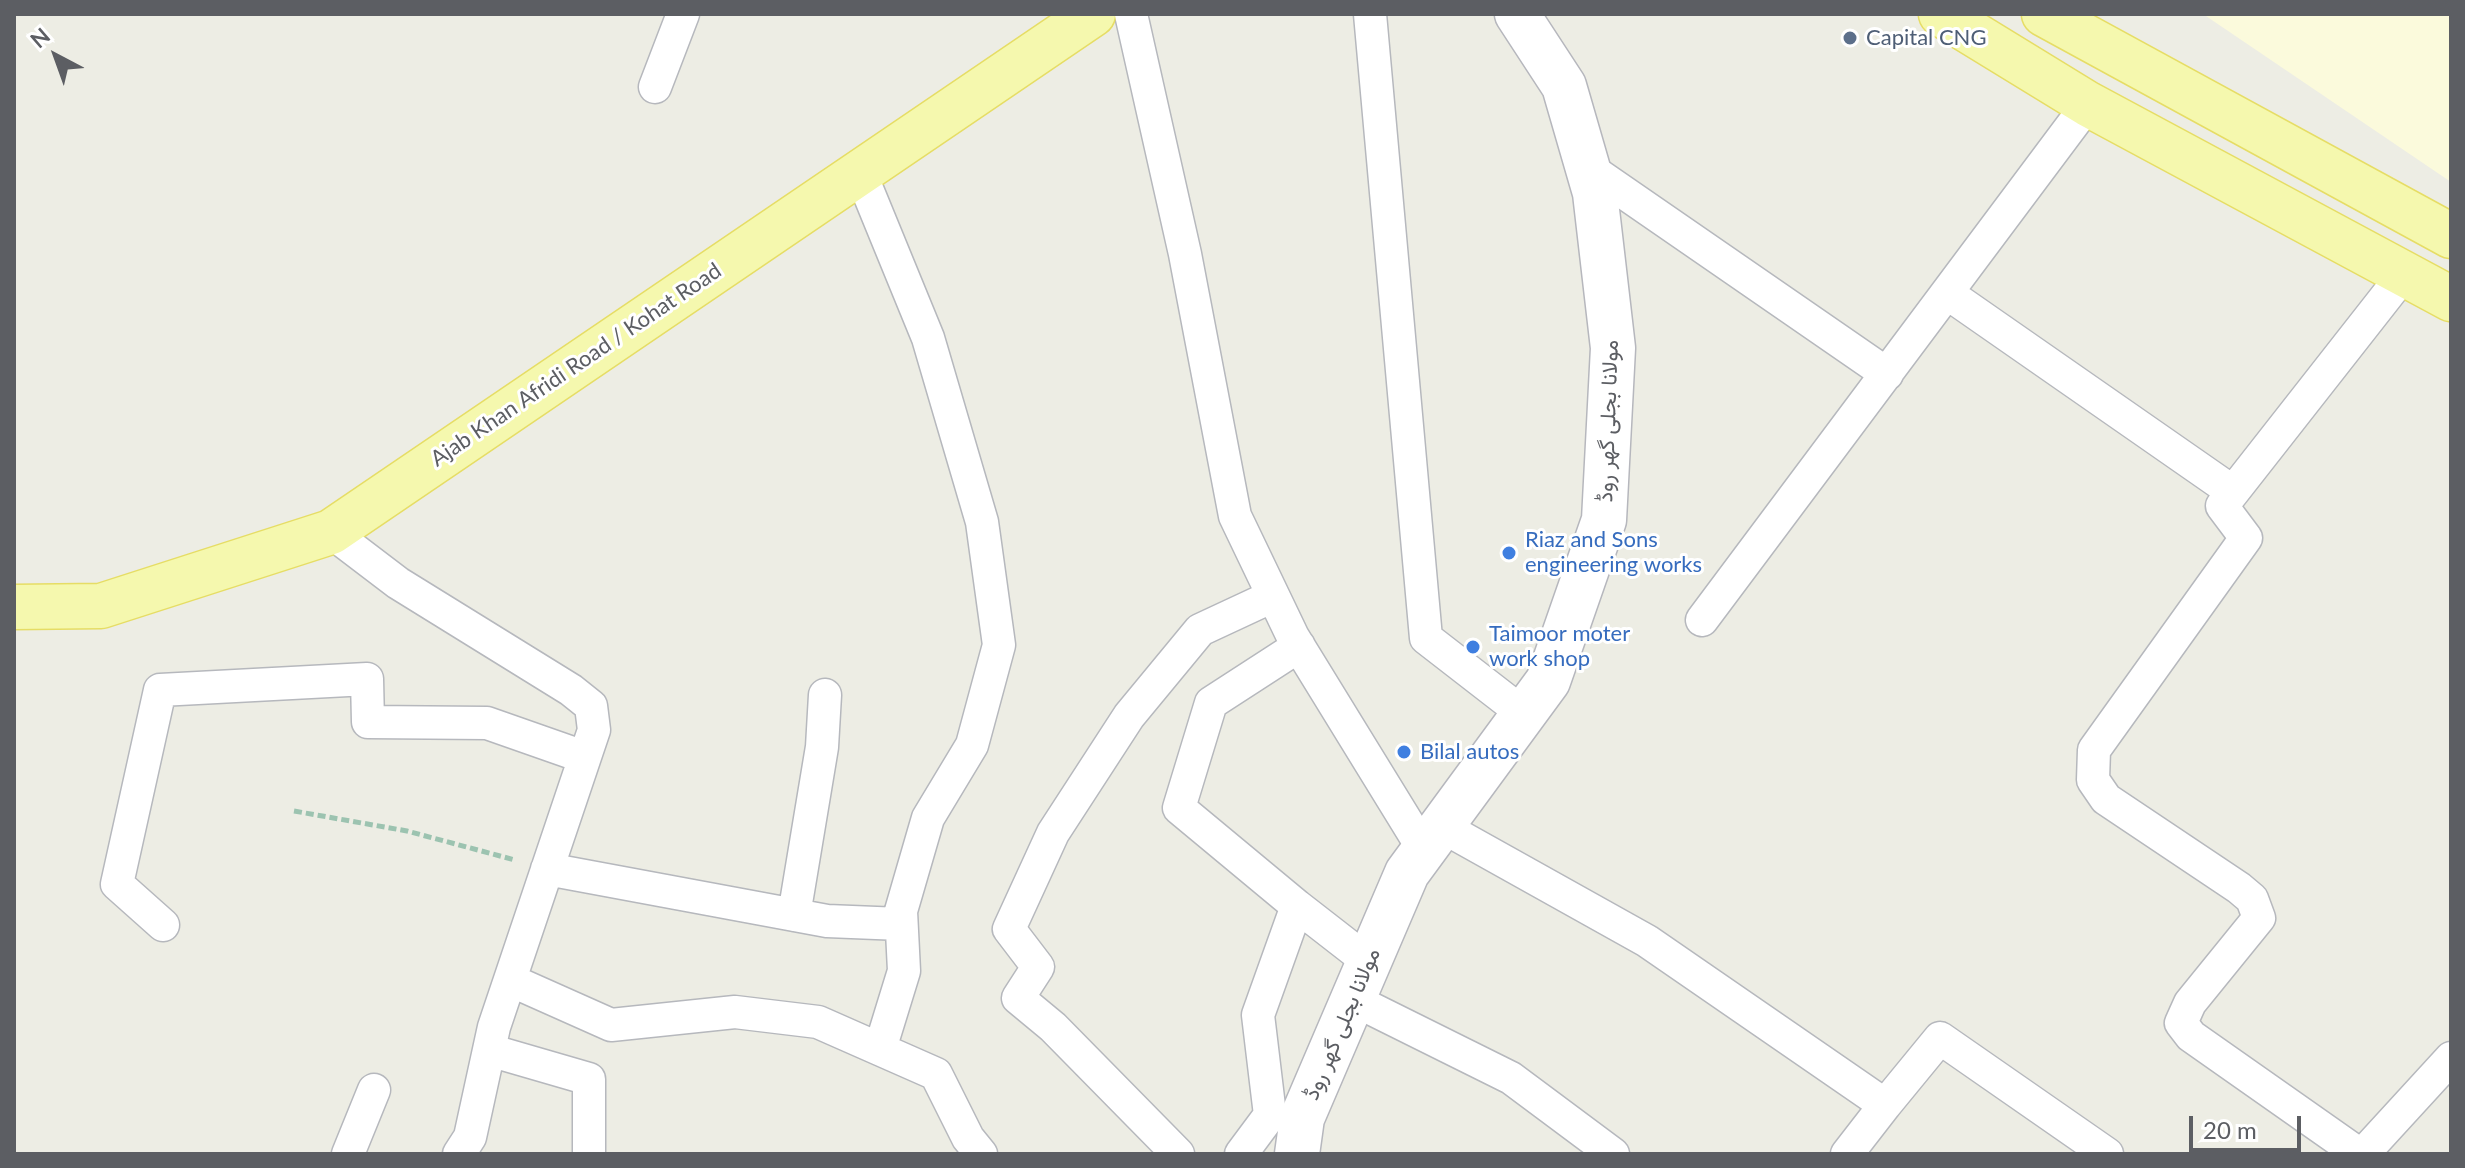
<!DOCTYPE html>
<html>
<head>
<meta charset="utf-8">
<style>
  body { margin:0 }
  #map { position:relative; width:2465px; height:1168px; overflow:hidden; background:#edede4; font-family:Lato,sans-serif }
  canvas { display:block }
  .frame { position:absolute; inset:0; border:16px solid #5c5e63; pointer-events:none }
  .north { position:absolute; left:16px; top:16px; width:80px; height:80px; -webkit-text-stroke:6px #fff; paint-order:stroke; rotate:319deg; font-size:22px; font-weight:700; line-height:32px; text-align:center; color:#5c5e63 }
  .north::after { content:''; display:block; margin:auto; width:28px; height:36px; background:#5c5e63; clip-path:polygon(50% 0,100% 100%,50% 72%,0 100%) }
  .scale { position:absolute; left:2189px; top:1116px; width:112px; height:36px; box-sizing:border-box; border:4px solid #5c5e63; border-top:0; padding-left:10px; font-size:24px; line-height:28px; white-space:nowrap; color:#5c5e63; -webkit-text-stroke:6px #fff; paint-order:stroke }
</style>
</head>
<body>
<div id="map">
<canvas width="2465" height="1168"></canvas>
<div class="frame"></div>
<div class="north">N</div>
<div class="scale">20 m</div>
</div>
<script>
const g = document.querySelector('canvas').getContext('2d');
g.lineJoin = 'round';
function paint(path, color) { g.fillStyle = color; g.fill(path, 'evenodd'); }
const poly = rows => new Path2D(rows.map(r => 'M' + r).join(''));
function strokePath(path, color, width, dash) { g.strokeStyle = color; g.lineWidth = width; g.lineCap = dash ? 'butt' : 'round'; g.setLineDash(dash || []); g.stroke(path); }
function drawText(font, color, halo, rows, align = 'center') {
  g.font = font + ' Lato,Vazirmatn,sans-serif'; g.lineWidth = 6; g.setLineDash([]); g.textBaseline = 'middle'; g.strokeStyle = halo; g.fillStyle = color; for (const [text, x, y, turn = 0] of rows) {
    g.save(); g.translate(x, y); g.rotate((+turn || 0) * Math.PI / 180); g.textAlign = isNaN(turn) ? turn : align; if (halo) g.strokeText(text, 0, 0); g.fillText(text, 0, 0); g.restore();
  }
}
paint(poly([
  [2203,14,2451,14,2451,182]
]), '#fbfadc');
const street = poly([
  [1131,14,1185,254,1235,516,1293,637,1424,850],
  [1370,14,1426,638,1524,714],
  [655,87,683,14],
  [1587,167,1887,374],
  [860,172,928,338,982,522,999,645,972,745,928,818,901,911,904,971,880,1049],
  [1947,293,2233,492],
  [331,532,398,583,571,690,591,706,594,730,494,1027,470,1137,459,1154],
  [1702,620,2088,104],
  [1441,826,1647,941,1885,1105,1940,1038,2107,1154],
  [547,869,827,921,901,924],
  [1297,906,1179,808,1211,703,1299,646],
  [794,915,822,747,825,695],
  [163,925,117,884,160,690,367,679,368,722,487,723,584,757],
  [510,980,611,1025,735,1012,818,1022,936,1074,968,1138,981,1154],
  [1352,999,1511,1078,1613,1154],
  [489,1050,589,1079,589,1154],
  [348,1154,374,1090],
  [1178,1154,1053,1027,1018,998,1038,967,1009,929,1053,833,1129,716,1200,630,1273,596],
  [1241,1154,1270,1115,1258,1015,1297,906,1369,962],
  [1847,1154,1885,1105],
  [2359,1154,2191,1036,2181,1023,2190,1003,2259,918,2252,899,2239,888,2106,799,2093,780,2094,750,2246,538,2222,506,2404,274],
  [2363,1154,2451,1058]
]);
const secondary = poly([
  [1297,1154,1302,1118,1407,873,1548,681,1604,520,1613,348,1595,193,1564,86,1517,14]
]);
const primary = poly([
  [1941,14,2088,104,2451,299],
  [2044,14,2451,236],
  [14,607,101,606,331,532,1093,14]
]);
strokePath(street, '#b6b8bd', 35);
strokePath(secondary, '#b6b7bd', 47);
strokePath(primary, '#e6dd65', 47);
strokePath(poly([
  [294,811,407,831,515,860]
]), '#9cc3b0', 5, [8, 4]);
strokePath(street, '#fff', 32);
strokePath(secondary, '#fff', 44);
strokePath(primary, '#f5f8ae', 44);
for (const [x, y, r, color] of [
  [1850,38,8,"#5c6f8a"],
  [1509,553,8,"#3f7fe0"],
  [1473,647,8,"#3f7fe0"],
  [1404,752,8,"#3f7fe0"]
]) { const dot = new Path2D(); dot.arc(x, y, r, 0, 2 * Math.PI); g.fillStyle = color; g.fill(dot); strokePath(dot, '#fff', 3); }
drawText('22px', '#4e5e75', '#fff', [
  ["Capital CNG",1866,38]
], 'left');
drawText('22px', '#5c5e63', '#fff', [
  ["Ajab Khan Afridi Road / Kohat Road",576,365,-34],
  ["مولانا بجلی گھر روڈ",1608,421,-88],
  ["مولانا بجلی گھر روڈ",1342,1024,-67]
]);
drawText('22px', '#366cbe', '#fff', [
  ["Riaz and Sons",1525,540],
  ["engineering works",1525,565],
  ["Taimoor moter",1489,634],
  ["work shop",1489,659],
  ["Bilal autos",1420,752]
], 'left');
</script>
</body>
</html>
